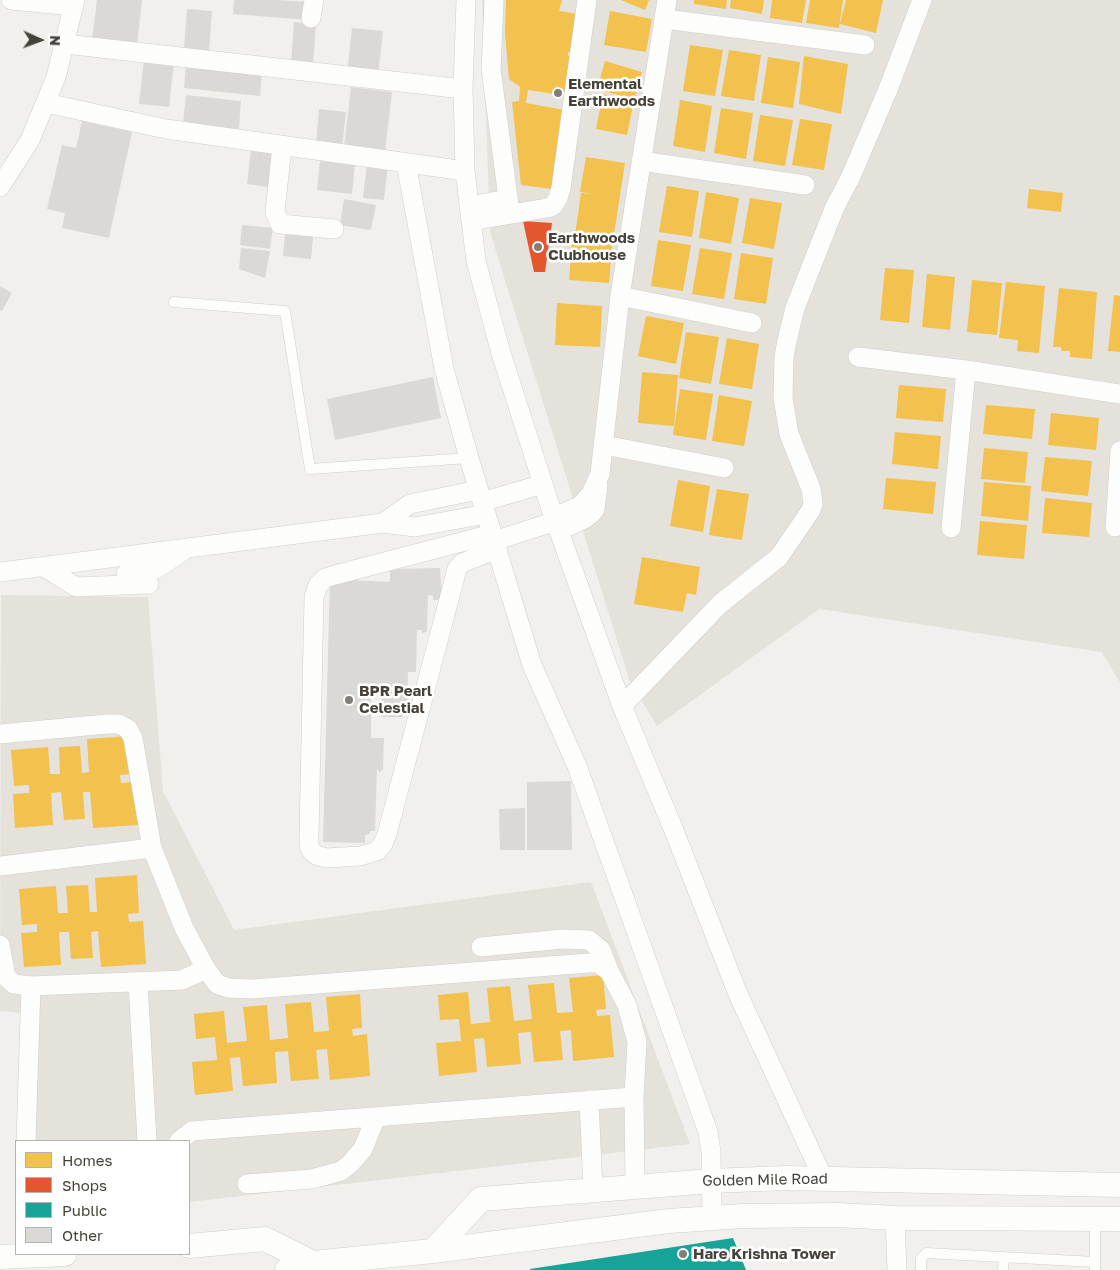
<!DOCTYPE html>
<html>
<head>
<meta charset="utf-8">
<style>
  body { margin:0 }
  #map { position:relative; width:1120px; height:1270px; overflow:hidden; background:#f1f0ed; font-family:"Golos Text",sans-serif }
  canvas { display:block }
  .legend { position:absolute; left:15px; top:1140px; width:175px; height:115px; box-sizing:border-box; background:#fff; border:1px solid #b5b3b0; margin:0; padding:6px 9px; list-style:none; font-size:15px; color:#474239 }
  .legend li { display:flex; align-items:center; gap:10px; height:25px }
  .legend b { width:25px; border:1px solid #b5b3b0 }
  .north { position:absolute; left:15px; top:15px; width:50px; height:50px; -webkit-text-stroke:4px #fff; paint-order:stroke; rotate:92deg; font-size:14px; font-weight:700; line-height:20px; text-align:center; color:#474239 }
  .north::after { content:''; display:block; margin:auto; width:18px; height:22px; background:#474239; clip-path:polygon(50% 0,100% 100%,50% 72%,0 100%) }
</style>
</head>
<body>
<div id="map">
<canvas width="1120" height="1270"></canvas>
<ul class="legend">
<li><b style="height:14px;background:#f2c14e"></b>Homes</li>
<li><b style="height:14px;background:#e4572e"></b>Shops</li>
<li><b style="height:14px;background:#17a398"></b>Public</li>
<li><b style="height:14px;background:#dbd9d5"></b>Other</li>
</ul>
<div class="north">N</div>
</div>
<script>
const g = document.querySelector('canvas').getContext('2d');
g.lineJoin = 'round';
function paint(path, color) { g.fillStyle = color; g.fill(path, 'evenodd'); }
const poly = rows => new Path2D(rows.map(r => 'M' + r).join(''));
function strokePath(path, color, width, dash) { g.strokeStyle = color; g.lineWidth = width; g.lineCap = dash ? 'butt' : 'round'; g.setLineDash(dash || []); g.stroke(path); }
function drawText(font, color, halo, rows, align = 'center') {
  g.font = font + ' "Golos Text",sans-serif'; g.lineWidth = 5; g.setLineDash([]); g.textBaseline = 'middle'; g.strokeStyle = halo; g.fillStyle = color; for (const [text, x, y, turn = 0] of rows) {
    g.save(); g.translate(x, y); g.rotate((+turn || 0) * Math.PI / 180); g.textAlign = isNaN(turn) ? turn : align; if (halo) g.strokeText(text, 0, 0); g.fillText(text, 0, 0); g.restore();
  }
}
paint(poly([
  [482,0,1120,0,1120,683,1102,652,819,609,657,726,629,679,490,232],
  [1,595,148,597,163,791,234,930,591,882,690,1144,189,1202,189,1141,21,1141,31,1014,0,1011]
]), '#e5e2db');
paint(poly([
  [506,0,562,0,559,11,578,14,574,53,568,52,568,56,573,57,568,96,528,90,526,103,565,110,553,189,521,185,512,102,519,101,520,87,509,79,505,33],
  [621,0,649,0,645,10],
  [694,0,727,0,726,9,694,4],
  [731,0,764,0,762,14,730,8],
  [772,0,806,0,802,23,770,18],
  [810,0,843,0,839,28,806,23],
  [846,0,883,0,876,33,840,24],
  [610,11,652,19,646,52,604,45],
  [690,45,723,50,715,96,683,91],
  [729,50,761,55,754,101,721,96],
  [804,56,848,64,841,114,799,104],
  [768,57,800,62,793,108,761,103],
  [605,61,642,72,634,100,627,135,596,129,603,94,631,99,597,89],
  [680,100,712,106,705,152,673,146],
  [721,108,753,113,746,159,714,153],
  [760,115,793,120,785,166,753,161],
  [800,119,832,124,824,170,792,165],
  [586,157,625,163,612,247,609,283,569,280,572,244,607,247,574,242,581,193,596,194,580,192],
  [667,186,699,191,692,237,659,232],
  [1029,189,1063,193,1061,212,1027,208],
  [706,192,739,198,731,244,699,238],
  [750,198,782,203,774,249,742,243],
  [658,240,691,245,683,291,651,286],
  [700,248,732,253,724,299,692,294],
  [741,253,773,258,766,304,734,299],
  [885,268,914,270,909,323,880,320],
  [927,274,955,277,950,330,922,327],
  [972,280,1002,283,997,335,967,332],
  [1006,282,1045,286,1039,353,1017,351,1018,340,999,338],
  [1059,288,1097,292,1092,359,1070,357,1070,351,1062,351,1061,347,1053,347],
  [1114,295,1120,296,1120,352,1108,351],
  [557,303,602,306,600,347,555,345],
  [646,316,684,323,676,364,638,356],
  [686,332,719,337,711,384,679,378],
  [727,338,759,344,752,389,719,384],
  [642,372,678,375,674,426,638,423],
  [899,385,946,389,943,422,896,418],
  [680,389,713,394,706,440,673,435],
  [719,395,752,401,744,446,712,441],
  [986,405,1035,409,1032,439,983,434],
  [1051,413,1099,418,1096,450,1048,445],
  [895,432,941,436,938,469,892,464],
  [984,448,1028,452,1025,483,981,479],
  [1045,457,1092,461,1088,496,1041,491],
  [886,478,936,482,933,514,883,509],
  [678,480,710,486,703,532,670,526],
  [984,482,1031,486,1028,521,981,516],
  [717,489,749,494,742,540,709,535],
  [1045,498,1092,503,1089,537,1042,533],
  [980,521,1027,525,1024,559,977,555],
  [642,557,700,567,696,595,687,593,683,612,634,604],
  [129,736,131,774,120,775,121,783,135,782,138,825,93,828,90,792,83,792,85,819,64,820,61,792,51,793,53,825,15,828,13,794,29,793,29,785,14,786,11,750,48,747,50,774,60,774,59,747,80,746,82,773,89,772,87,739],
  [137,875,139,913,128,914,129,922,143,921,146,964,101,967,98,931,91,932,93,958,71,959,69,932,59,932,61,965,24,967,21,933,37,932,37,924,22,925,19,889,56,886,58,913,68,913,66,886,88,885,90,912,97,912,95,878],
  [603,975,606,1009,596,1010,597,1016,610,1015,614,1057,573,1061,571,1030,560,1031,563,1060,534,1062,531,1032,518,1033,521,1064,487,1067,484,1038,474,1039,477,1072,439,1076,436,1043,461,1041,459,1019,440,1020,438,995,468,992,471,1024,490,1022,487,988,510,986,514,1021,532,1019,528,985,554,983,557,1013,573,1012,569,978],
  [360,994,362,1028,352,1029,353,1036,367,1034,370,1076,330,1080,327,1049,316,1050,319,1079,291,1081,288,1051,275,1052,277,1083,243,1086,240,1057,230,1058,233,1091,195,1095,192,1062,217,1060,215,1037,196,1039,194,1014,224,1011,227,1043,247,1041,243,1007,267,1005,270,1040,288,1038,285,1004,311,1002,314,1032,329,1031,326,997]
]), '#f2c14e');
paint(poly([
  [523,221,552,223,545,272,534,272]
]), '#e4572e');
paint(poly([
  [733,1238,746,1270,530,1270,530,1269]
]), '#17a398');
paint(poly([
  [97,0,142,0,137,45,92,40],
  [234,0,278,0,309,2,308,20,233,14],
  [187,9,212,11,209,51,184,49],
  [294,22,316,24,313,66,291,64],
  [352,28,383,31,378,76,347,73],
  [144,59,174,62,169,107,139,104],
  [186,64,262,72,260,96,184,88],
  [351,87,392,92,385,152,344,147],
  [186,95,241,101,239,129,183,124],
  [319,109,346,112,342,147,316,144],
  [82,121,132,132,109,238,62,228,65,213,47,209,62,145,76,148],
  [251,150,279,154,275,188,247,184],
  [320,161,355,164,352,194,317,190],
  [367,163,388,165,384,200,363,198],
  [344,199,376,205,371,230,340,225],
  [242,225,273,228,270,249,240,245],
  [286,226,314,229,311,259,283,256],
  [241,248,270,251,265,278,239,269],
  [0,286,12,293,2,311,0,310],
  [433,377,441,418,335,440,327,399],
  [440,568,442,600,433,600,433,596,428,595,427,632,422,633,422,630,417,630,416,672,408,672,407,712,402,717,381,717,382,687,371,688,371,738,384,738,383,769,380,772,377,769,375,831,370,831,370,834,365,835,365,843,323,842,330,579,390,582,390,569],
  [571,781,572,850,527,850,527,782],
  [525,808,525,850,500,850,499,809]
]), '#dbd9d5');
const service = poly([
  [174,302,285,311,310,469,469,458],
  [1095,1219,1095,1270],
  [921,1270,921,1259,926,1253,1095,1262],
  [1003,1270,1004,1257]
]);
const minor = poly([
  [11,0,74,6],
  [466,0,463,89,465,171,476,261,501,353,551,509,622,706,673,828,738,994,823,1178],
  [494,0,491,69,510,213],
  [311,18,314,0],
  [665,19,865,45],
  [65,44,463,89],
  [46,103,166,129,465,171],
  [282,146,275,212,280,224,334,229],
  [641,161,805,185],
  [406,163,444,369,469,458,532,665,577,766,708,1132,711,1152,712,1218],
  [0,187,30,140,56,77,75,0],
  [469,206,508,199],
  [471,221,547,208,553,206,558,198,561,188,587,0],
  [620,296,752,323],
  [858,357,966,370,1120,394],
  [604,445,724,468],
  [482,502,543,484],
  [555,517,580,506,591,494,600,474,620,296,667,0],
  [383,523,410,504,478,490],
  [1115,527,1120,451],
  [951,528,966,370],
  [559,531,586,518,592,513,595,509,598,485],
  [492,534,335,575,325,578,318,585,314,597,309,836,309,845,312,852,316,855,326,858,360,856,377,851,383,844,387,834,457,569,462,563,497,549],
  [494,541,556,521],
  [44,567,76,587,149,584],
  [0,572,383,523,415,527,486,514],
  [126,574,156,569,183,551],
  [622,706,720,604,779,557,811,510,813,504,811,489,789,434,783,398,784,357,787,341,795,308,834,209,852,174,889,87,922,0],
  [0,734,107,724,119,724,128,729,133,738,152,848,184,928,206,969,217,984,228,988,252,989,589,963,598,963,609,971,627,1005,637,1042,634,1097,635,1187],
  [0,866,152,848],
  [0,945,6,977,14,984,31,986,182,980,206,969],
  [481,947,562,939,589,940,601,950,609,971],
  [138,982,147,1141],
  [589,1100,593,1190],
  [26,1141,31,986],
  [179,1141,192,1131,634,1097],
  [247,1184,312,1179,341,1171,350,1164,363,1149,376,1117],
  [895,1218,897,1270]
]);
const tertiary = poly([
  [1120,1185,785,1178,711,1181,481,1199,433,1251,669,1221,744,1216,838,1215,895,1218,1120,1219],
  [189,1246,265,1239,313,1263],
  [0,1257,65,1254],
  [287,1270,313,1263,433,1251]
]);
strokePath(service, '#cfceca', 11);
strokePath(minor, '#cfceca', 20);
strokePath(tertiary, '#cfceca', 25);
strokePath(service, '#fdfdfc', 10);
strokePath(minor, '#fdfdfc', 19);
strokePath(tertiary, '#fdfdfc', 24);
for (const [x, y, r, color] of [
  [558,93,5,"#827f78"],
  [538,247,5,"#827f78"],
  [349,700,5,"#827f78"],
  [683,1254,5,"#827f78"]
]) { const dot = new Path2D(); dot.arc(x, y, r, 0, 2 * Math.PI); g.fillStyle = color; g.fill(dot); strokePath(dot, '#fff', 2); }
drawText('bold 15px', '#474239', '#fff', [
  ["Elemental",568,84],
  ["Earthwoods",568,101],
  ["Earthwoods",548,238],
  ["Clubhouse",548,255],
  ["BPR Pearl",359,691],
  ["Celestial",359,708],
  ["Hare Krishna Tower",693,1254]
], 'left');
drawText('15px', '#474239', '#fff', [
  ["Golden Mile Road",765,1180,-1]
]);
</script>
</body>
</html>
